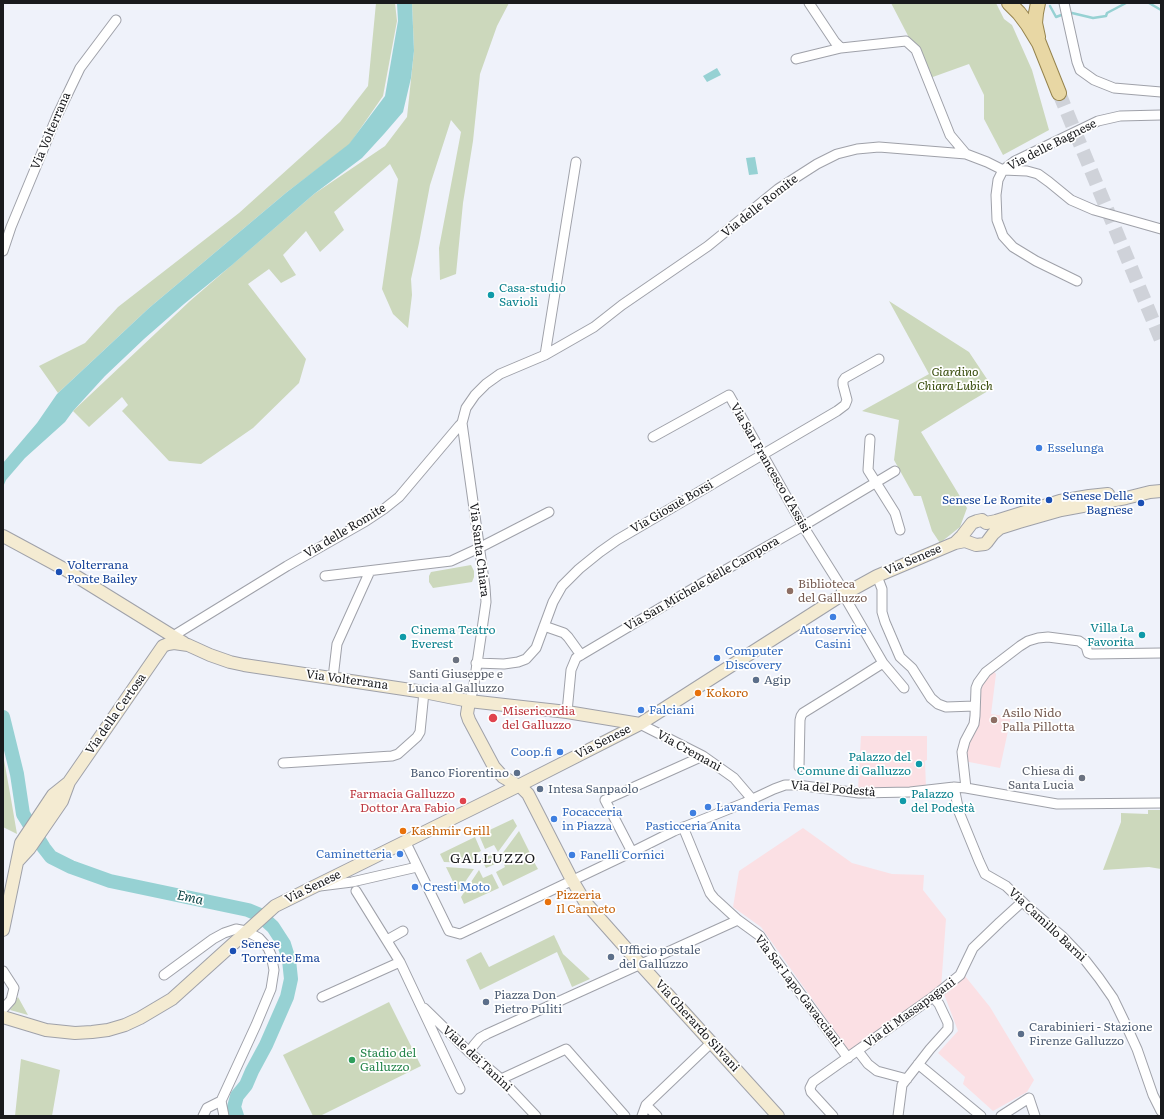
<!DOCTYPE html>
<html>
<head>
<meta charset="utf-8">
<style>
  body { margin:0 }
  #map { position:relative; width:1164px; height:1119px; overflow:hidden; background:#eff2fa; font-family:Literata,serif }
  canvas { display:block }
  .frame { position:absolute; inset:0; border:4px solid #191a1d; pointer-events:none }
</style>
</head>
<body>
<div id="map">
<canvas width="1164" height="1119"></canvas>
<div class="frame"></div>
</div>
<script>
const g = document.querySelector('canvas').getContext('2d');
g.lineJoin = 'round';
function paint(path, color) { g.fillStyle = color; g.fill(path, 'evenodd'); }
const poly = rows => new Path2D(rows.map(r => 'M' + r).join(''));
function strokePath(path, color, width, dash) { g.strokeStyle = color; g.lineWidth = width; g.lineCap = dash ? 'butt' : 'round'; g.setLineDash(dash || []); g.stroke(path); }
function drawText(font, color, halo, rows, align = 'center') {
  g.font = font + ' Literata,serif'; g.lineWidth = 3.5; g.setLineDash([]); g.textBaseline = 'middle'; g.strokeStyle = halo; g.fillStyle = color; for (const [text, x, y, turn = 0] of rows) {
    g.save(); g.translate(x, y); g.rotate((+turn || 0) * Math.PI / 180); g.textAlign = isNaN(turn) ? turn : align; if (halo) g.strokeText(text, 0, 0); g.fillText(text, 0, 0); g.restore();
  }
}
paint(poly([
  [992,669,996,674,991,714,1011,717,1000,768,964,761,979,689],
  [861,736,927,736,927,760,925,761,926,788,858,789],
  [803,828,852,863,892,874,924,875,923,890,946,919,941,988,849,1051,761,927,733,907,739,871],
  [965,976,990,1007,1034,1080,1027,1092,993,1111,963,1084,965,1077,938,1053,958,1031,944,994]
]), '#fbe0e4');
paint(poly([
  [376,3,395,3,397,21,383,96,349,145,287,192,149,308,58,393,39,366,85,343,118,307,239,213,340,122,368,86],
  [412,3,509,3,497,26,480,74,473,141,463,203,456,274,440,280,439,248,461,132,451,120,430,185,419,243,411,279,412,295,408,328,393,314,382,289,398,179,390,164,334,212,344,230,320,252,306,231,283,255,296,275,281,283,269,269,248,284,306,359,299,383,253,428,201,464,169,461,122,411,128,405,122,397,89,427,73,411,190,301,314,194,385,146,407,117,414,51],
  [891,3,996,3,1004,19,1012,25,1032,70,1049,130,1003,155,984,119,984,95,969,64,930,78],
  [889,301,969,352,993,388,971,401,921,432,967,508,960,527,940,543,932,531,921,496,914,496,894,460,899,420,862,411,929,374],
  [471,565,474,571,474,577,472,582,433,588,429,582,429,576,431,572],
  [3,754,11,799,17,834,3,827],
  [1148,810,1161,810,1161,869,1149,867,1103,870,1121,822,1121,813,1148,814],
  [513,819,517,826,498,852,494,845,485,849,479,835],
  [519,831,532,857,502,854],
  [475,837,481,851,472,856,476,863,444,862,440,854],
  [491,855,495,864,486,868,481,859],
  [502,860,534,862,538,869,503,886,496,872,505,867],
  [446,867,474,869,458,892],
  [479,870,483,878,492,874,499,888,464,904,461,897],
  [554,935,563,954,590,979,572,987,557,952,480,990,466,960,481,952,489,967],
  [18,997,28,1015,10,1010,14,1004],
  [389,1002,421,1066,320,1116,313,1116,283,1055],
  [21,1059,60,1070,52,1116,15,1116]
]), '#ccd8bc');
paint(poly([
  [397,3,412,3,414,51,411,78,403,112,384,134,362,158,314,194,232,265,184,304,144,339,105,376,73,411,65,422,25,458,6,480,3,487,3,463,37,423,57,394,149,308,287,192,349,144,385,96,398,21],
  [717,68,721,75,707,82,703,76],
  [755,157,758,174,749,175,746,158]
]), '#96d1d3');
strokePath(poly([
  [1149,3,1161,10],
  [1050,6,1056,17,1064,14,1072,13,1093,18,1106,16,1107,13,1126,3]
]), '#96d1d3', 2.5);
strokePath(poly([
  [3,717,17,774,23,814,44,848,51,857,71,867,110,881,248,910,260,915,273,927,284,944,289,960,291,979,287,997,266,1045,252,1071,246,1085,237,1096,234,1107,237,1116]
]), '#96d1d3', 14);
strokePath(poly([
  [1059,93,1161,340]
]), '#cfd2d9', 14, [14, 7]);
const street = poly([
  [809,3,835,42,841,48,906,41,916,50,950,135,966,154],
  [1064,3,1077,62,1080,70,1094,80,1114,88,1161,92],
  [796,59,841,48],
  [3,251,11,227,57,116,80,68,116,20],
  [1077,281,1036,261,1013,247,1003,236,997,220,996,195,998,180,1003,170,1015,161,1098,121,1120,116,1161,115],
  [545,355,576,162],
  [462,423,485,587,486,602,473,691,469,701],
  [653,437,729,395,803,526,840,585,843,594,883,663,904,688],
  [870,439,868,470,895,513,900,530],
  [325,576,451,561,479,548,549,512],
  [877,576,882,589,882,612,885,622,900,657,912,668,931,698,938,704,946,707,975,706],
  [544,626,564,633,568,637,581,655],
  [173,636,287,566,366,521,384,509,399,497,459,426,462,423,466,408,475,395,486,384,500,374,545,355,594,327,622,305,708,246,778,189,817,164,837,154,857,149,879,147,966,154,987,162,1003,170,1027,171,1038,174,1049,182,1071,200,1094,210,1161,229],
  [476,663,504,664,518,662,526,659,536,648,553,602,562,586,579,569,600,552,617,540,837,411,845,405,847,400,843,385,843,381,845,378,879,359],
  [333,678,337,644,370,571],
  [567,712,571,670,576,658,704,582,803,526,895,471],
  [640,724,703,756,734,778,752,799],
  [283,763,392,756,398,754,417,737,420,732,424,692],
  [799,767,800,720,801,716,803,713,845,687,883,663],
  [954,787,959,812,979,861,985,874,1006,886,1030,909,1063,937,1085,960,1099,978,1113,998,1126,1025,1137,1049,1153,1095,1161,1111],
  [966,788,962,752,965,741,974,724,975,716,976,688,978,683,986,672,1020,646,1028,641,1038,638,1048,637,1079,641,1086,646,1088,653,1091,654,1161,653],
  [683,827,710,893,714,898,738,920,760,936,772,955,848,1058],
  [405,841,449,931,460,934,632,852,674,831,744,803,774,789,785,785,797,785,859,793,910,792,954,787,966,788,1057,804,1161,803],
  [632,852,605,800,703,756],
  [320,886,352,882,417,867],
  [356,891,400,962,460,1089],
  [387,940,403,931],
  [3,971,14,988,11,1000,3,1009],
  [164,975,213,939,224,933,236,929,246,931,259,938,268,948,271,955,274,970,271,989,256,1025,221,1101,224,1116],
  [322,997,400,962],
  [424,1008,469,1052,501,1079,536,1116],
  [858,1051,868,1064,877,1071,907,1079],
  [469,1052,474,1045,480,1038,487,1034,738,920],
  [918,1064,981,1116],
  [501,1079,566,1049,625,1116],
  [646,1105,657,1116],
  [203,1116,207,1108,221,1101],
  [642,1116,646,1105,712,1042],
  [833,1116,811,1092,810,1088,813,1082,933,997,960,975,973,948,1000,922,1022,902],
  [898,1116,902,1085,930,1049,948,1029,948,1023,939,1004,933,997],
  [1001,1116,1029,1098,1035,1116]
]);
const secondary = poly([
  [3,536,66,570,184,643],
  [955,543,962,536,972,523,977,521,982,520,986,523,996,521,1060,501,1089,496,1108,494],
  [469,701,467,714,469,720,494,767,503,777,522,788,528,794,572,880,585,902,640,964,778,1116],
  [17,862,29,849,62,801,69,782,163,646,168,644,174,643,188,645,210,655,230,662,244,665,424,692,469,701,567,712,640,724],
  [3,930,21,843,53,795,68,783],
  [3,1017,46,1030,75,1033,92,1032,108,1030,125,1025,140,1018,172,999,275,906,518,786,640,724,837,598,877,576,955,543,965,541,976,545,985,544,987,542,993,534,1000,528,1019,522,1061,510,1126,498,1150,492,1161,491]
]);
const primary = poly([
  [1009,3,1019,13,1028,25,1039,43,1059,93],
  [1038,37,1035,23,1036,13,1038,3]
]);
strokePath(street, '#9fa1a9', 11);
strokePath(secondary, '#9fa1a9', 14);
strokePath(primary, '#96844e', 16);
strokePath(street, '#fff', 9);
strokePath(secondary, '#f4ebd2', 12);
strokePath(primary, '#e8d7a4', 14);
for (const [x, y, r, color] of [
  [491,295,4,"#0f9aa8"],
  [1039,448,4,"#3f7fe0"],
  [1049,500,4,"#1a4fb4"],
  [1141,503,4,"#1a4fb4"],
  [59,572,4,"#1a4fb4"],
  [790,591,4,"#8d6e63"],
  [833,617,4,"#3f7fe0"],
  [1142,635,4,"#0f9aa8"],
  [403,637,4,"#0f9aa8"],
  [717,658,4,"#3f7fe0"],
  [456,660,4,"#6b7280"],
  [756,680,4,"#5c6f8a"],
  [698,693,4,"#e8710a"],
  [641,710,4,"#3f7fe0"],
  [493,718,5,"#e0444e"],
  [994,720,4,"#8d6e63"],
  [560,752,4,"#3f7fe0"],
  [919,764,4,"#0f9aa8"],
  [517,773,4,"#5c6f8a"],
  [1082,778,4,"#6b7280"],
  [540,789,4,"#5c6f8a"],
  [463,801,4,"#e0444e"],
  [903,801,4,"#0f9aa8"],
  [708,807,4,"#3f7fe0"],
  [693,813,4,"#3f7fe0"],
  [554,819,4,"#3f7fe0"],
  [403,831,4,"#e8710a"],
  [400,854,4,"#3f7fe0"],
  [572,855,4,"#3f7fe0"],
  [415,887,4,"#3f7fe0"],
  [548,902,4,"#e8710a"],
  [233,951,4,"#1a4fb4"],
  [611,957,4,"#5c6f8a"],
  [486,1002,4,"#5c6f8a"],
  [1021,1034,4,"#5c6f8a"],
  [352,1060,4,"#2e9e5b"]
]) { const dot = new Path2D(); dot.arc(x, y, r, 0, 2 * Math.PI); g.fillStyle = color; g.fill(dot); strokePath(dot, '#fff', 1.5); }
drawText('12px', '#191a1d', '#fff', [
  ["Via Volterrana",51,131,-67],
  ["Via delle Bagnese",1052,145,-27],
  ["Via delle Romite",760,206,-38],
  ["Via San Francesco d'Assisi",770,468,60],
  ["Via Giosuè Borsi",672,507,-30],
  ["Via delle Romite",345,531,-31],
  ["Via Santa Chiara",479,550,83],
  ["Via Senese",913,560,-23],
  ["Via San Michele delle Campora",702,584,-30],
  ["Via Volterrana",347,680,8],
  ["Via della Certosa",116,714,-55],
  ["Via Senese",603,742,-27],
  ["Via Cremani",689,751,29],
  ["Via del Podestà",833,789,5],
  ["Via Senese",313,887,-26],
  ["Via Camillo Barni",1047,925,43],
  ["Via Ser Lapo Gavacciani",798,991,53],
  ["Via di Massapagani",910,1013,-36],
  ["Via Gherardo Silvani",697,1026,48],
  ["Viale dei Tanini",477,1059,43]
]);
drawText('12px', '#0d838f', '#fff', [
  ["Casa-studio",499,288],
  ["Savioli",499,302],
  ["Villa La",1134,628,"right"],
  ["Favorita",1134,642,"right"],
  ["Cinema Teatro",411,630],
  ["Everest",411,644],
  ["Palazzo del",911,757,"right"],
  ["Comune di Galluzzo",911,771,"right"],
  ["Palazzo",911,794],
  ["del Podestà",911,808]
], 'left');
drawText('italic 12px', '#364a09', '#fff', [
  ["Giardino",955,372],
  ["Chiara Lubich",955,386]
]);
drawText('12px', '#366cbe', '#fff', [
  ["Esselunga",1047,448],
  ["Autoservice",833,630,"center"],
  ["Casini",833,644,"center"],
  ["Computer",725,651],
  ["Discovery",725,665],
  ["Falciani",649,710],
  ["Coop.fi",552,752,"right"],
  ["Lavanderia Femas",716,807],
  ["Focacceria",562,812],
  ["in Piazza",562,826],
  ["Pasticceria Anita",693,826,"center"],
  ["Caminetteria",392,854,"right"],
  ["Fanelli Cornici",580,855],
  ["Cresti Moto",423,887]
], 'left');
drawText('12px', '#164399', '#fff', [
  ["Senese Delle",1133,496],
  ["Bagnese",1133,510],
  ["Senese Le Romite",1041,500],
  ["Volterrana",67,565,"left"],
  ["Ponte Bailey",67,579,"left"],
  ["Senese",241,944,"left"],
  ["Torrente Ema",241,958,"left"]
], 'right');
drawText('12px', '#785e54', '#fff', [
  ["Biblioteca",798,584],
  ["del Galluzzo",798,598],
  ["Asilo Nido",1002,713],
  ["Palla Pillotta",1002,727]
], 'left');
drawText('12px', '#5b616d', '#fff', [
  ["Santi Giuseppe e",456,674],
  ["Lucia al Galluzzo",456,688],
  ["Chiesa di",1074,771,"right"],
  ["Santa Lucia",1074,785,"right"]
]);
drawText('12px', '#4e5e75', '#fff', [
  ["Agip",764,680],
  ["Banco Fiorentino",509,773,"right"],
  ["Intesa Sanpaolo",548,789],
  ["Ufficio postale",619,950],
  ["del Galluzzo",619,964],
  ["Piazza Don",494,995],
  ["Pietro Puliti",494,1009],
  ["Carabinieri - Stazione",1029,1027],
  ["Firenze Galluzzo",1029,1041]
], 'left');
drawText('12px', '#c56008', '#fff', [
  ["Kokoro",706,693],
  ["Kashmir Grill",411,831],
  ["Pizzeria",556,895],
  ["Il Canneto",556,909]
], 'left');
drawText('12px', '#be3a42', '#fff', [
  ["Misericordia",502,711],
  ["del Galluzzo",502,725],
  ["Farmacia Galluzzo",455,794,"right"],
  ["Dottor Ara Fabio",455,808,"right"]
], 'left');
drawText('12px', '#27864d', '#fff', [
  ["Stadio del",360,1053],
  ["Galluzzo",360,1067]
], 'left');
drawText('italic 13px', '#053f41', '#fff', [
  ["Ema",190,898,12]
]);
g.letterSpacing = '1px';
drawText('14px', '#191a1d', '#fff', [
  ["GALLUZZO",493,859]
]);
g.letterSpacing = '0px';
</script>
</body>
</html>
